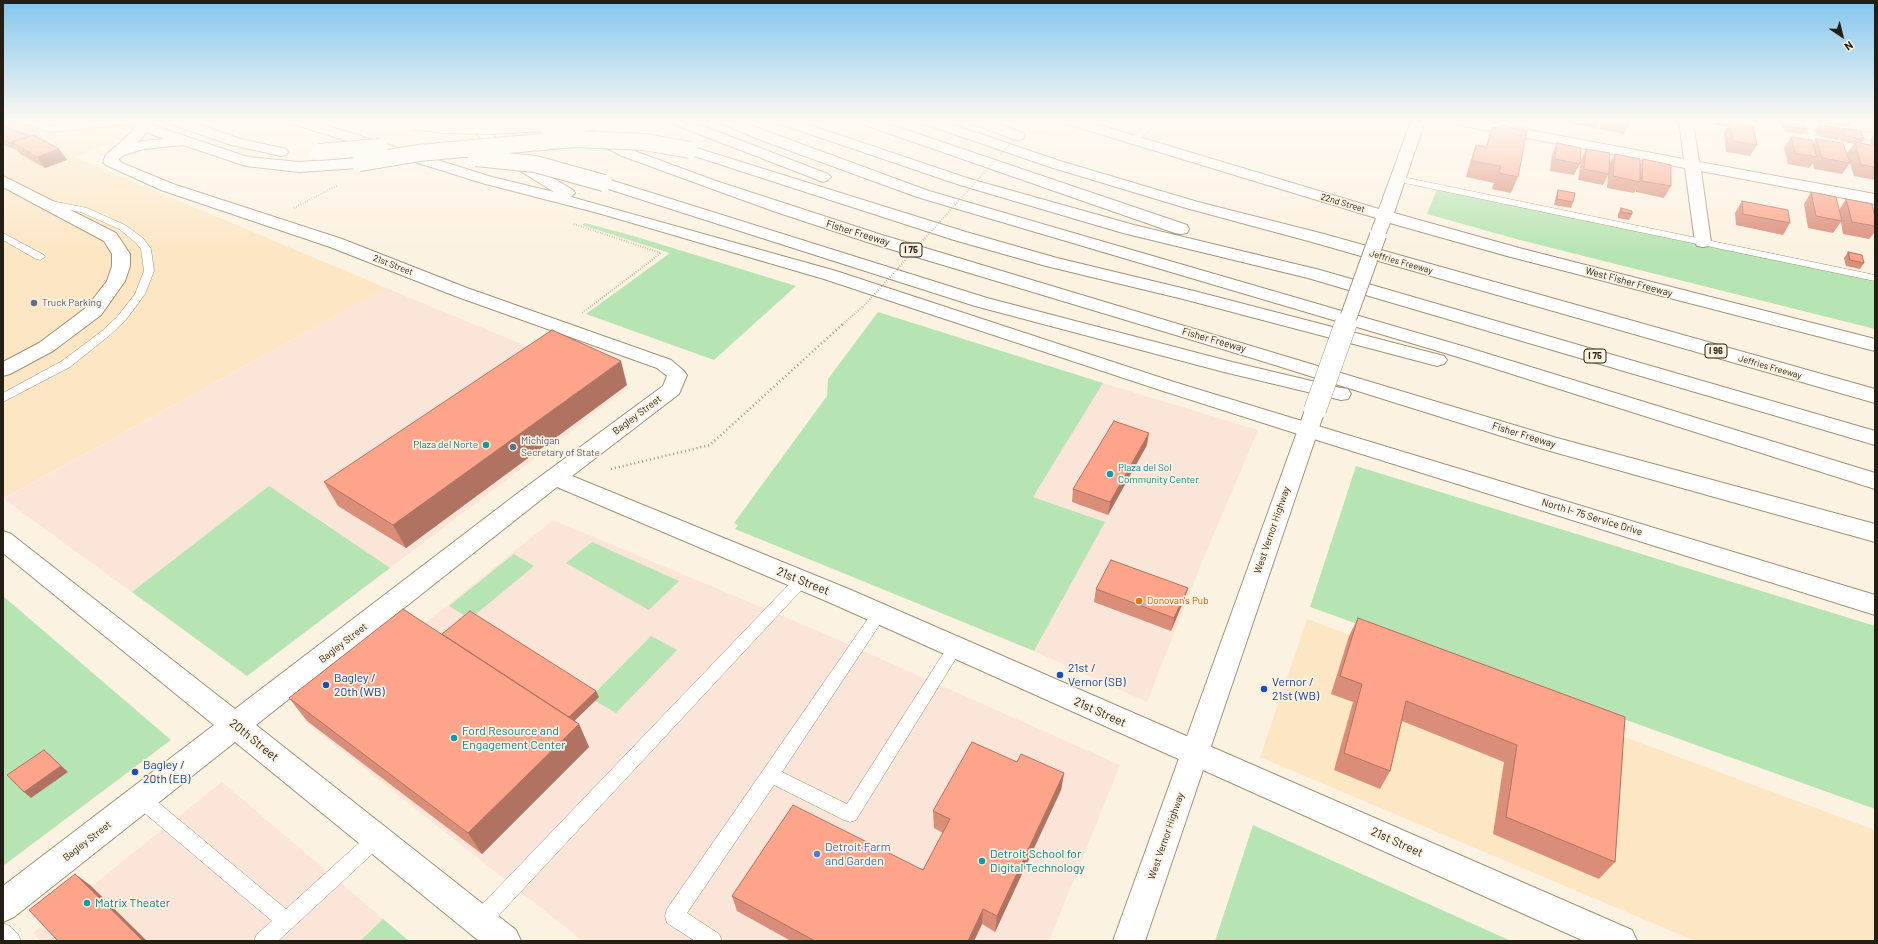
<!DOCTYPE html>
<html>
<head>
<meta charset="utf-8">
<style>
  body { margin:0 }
  #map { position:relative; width:1878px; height:944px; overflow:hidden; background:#fcf2e1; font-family:Barlow,sans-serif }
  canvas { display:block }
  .frame { position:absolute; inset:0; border:4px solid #241e14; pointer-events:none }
  .north { position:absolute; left:1822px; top:16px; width:40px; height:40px; -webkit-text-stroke:3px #fcf2e1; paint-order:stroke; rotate:145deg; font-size:11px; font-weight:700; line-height:16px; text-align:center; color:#241e14 }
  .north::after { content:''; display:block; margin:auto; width:14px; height:18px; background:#241e14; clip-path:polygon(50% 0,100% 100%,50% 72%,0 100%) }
</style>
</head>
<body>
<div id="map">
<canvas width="1878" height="944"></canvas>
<div class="frame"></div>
<div class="north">N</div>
</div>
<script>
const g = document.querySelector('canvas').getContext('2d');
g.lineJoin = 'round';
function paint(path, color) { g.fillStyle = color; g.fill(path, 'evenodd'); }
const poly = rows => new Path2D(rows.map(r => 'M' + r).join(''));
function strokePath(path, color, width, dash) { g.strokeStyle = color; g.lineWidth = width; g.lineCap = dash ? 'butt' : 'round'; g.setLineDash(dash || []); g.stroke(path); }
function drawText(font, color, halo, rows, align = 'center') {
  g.font = font + ' Barlow,sans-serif'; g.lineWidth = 3.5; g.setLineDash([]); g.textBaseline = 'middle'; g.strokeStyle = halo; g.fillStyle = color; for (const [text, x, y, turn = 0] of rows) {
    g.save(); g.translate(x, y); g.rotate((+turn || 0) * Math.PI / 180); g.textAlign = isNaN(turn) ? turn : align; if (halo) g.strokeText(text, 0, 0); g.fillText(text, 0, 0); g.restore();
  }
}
paint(poly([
  [386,288,628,388,247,676,4,499],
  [1103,383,1258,430,1204,557,1147,702,1034,651,1105,522,1033,497],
  [553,520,811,628,1120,765,1049,941,583,941,304,721],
  [222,782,383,919,360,941,40,941,33,933]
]), '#fbe4d8');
paint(poly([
  [3,121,170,121,75,157,386,288,3,499],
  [1307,619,1875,830,1875,941,1695,941,1260,757]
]), '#fce6c3');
paint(poly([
  [1437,189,1875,281,1875,329,1516,239,1427,214],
  [585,223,637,237,796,286,714,360,586,314,670,253,582,225],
  [878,312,1103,383,1033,497,1105,522,1034,651,735,529,738,525,734,523,827,396,828,379],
  [1356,466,1875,626,1875,809,1310,607],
  [269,486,390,568,247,676,132,592],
  [592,542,679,581,649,610,566,563],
  [514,554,534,566,470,619,449,606],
  [3,596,171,740,3,866],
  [651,636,677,650,616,713,590,698],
  [1253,825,1511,941,1215,941],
  [383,919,409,941,360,941]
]), '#b7e4b3');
const service = poly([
  [20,121,32,121,50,126,106,121,133,121,129,124,50,132,21,123,20,121],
  [1151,121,1160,121,1136,142,1130,142,1130,138,1151,121],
  [1780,121,1797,121,1875,134,1875,140,1784,124,1780,121],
  [1398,176,1875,275,1875,281,1395,181,1393,179,1395,177,1398,176],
  [47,200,87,208,125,225,143,238,151,249,154,271,145,294,125,321,110,335,70,367,3,402,3,393,62,361,102,331,117,317,135,294,144,271,141,249,135,242,119,229,81,212,44,205,42,203,47,200],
  [3,233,44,255,45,257,40,260,36,259,3,240,3,233],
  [801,575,806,577,808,581,806,585,487,928,480,930,473,928,471,921,473,914,796,577,801,575],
  [879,608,884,610,886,614,884,618,782,772,847,804,950,643,955,641,960,643,963,647,856,820,850,822,844,820,774,785,687,913,719,934,722,941,695,941,667,923,665,916,667,909,874,610,879,608],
  [141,791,147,793,286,909,370,833,376,830,382,833,385,839,382,845,278,941,254,941,257,934,272,921,135,805,132,799,135,793,141,791],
  [3,923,10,926,18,934,21,941,3,941,3,923]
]);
const minor = poly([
  [1451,121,1480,121,1684,159,1679,121,1693,121,1699,162,1875,194,1875,204,1701,171,1711,242,1709,246,1703,247,1697,246,1695,242,1685,168,1458,125,1453,124,1451,121],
  [112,153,117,154,119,157,119,160,122,163,173,184,342,239,467,288,671,360,684,371,687,375,679,394,572,476,851,590,1632,930,1637,941,1584,941,833,604,557,487,256,725,516,930,521,941,479,941,235,742,14,917,3,922,3,886,214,725,3,553,3,531,11,534,235,709,522,490,663,386,667,376,657,368,455,296,330,247,161,190,106,165,103,162,105,157,107,154,112,153],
  [1308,423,1875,595,1875,615,1301,435,1297,430,1301,425,1308,423]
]);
const tertiary = poly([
  [1065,121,1086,121,1379,209,1411,121,1425,121,1394,213,1519,248,1875,339,1875,351,1507,256,1390,223,1386,233,1380,234,1374,233,1372,229,1376,218,1067,124,1065,121],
  [1315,403,1322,405,1325,410,1145,941,1113,941,1305,410,1308,405,1315,403]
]);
const trunk = poly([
  [142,122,147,123,149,126,143,137,117,160,107,160,105,157,107,154,132,132,137,123,142,122],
  [3,176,116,233,130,254,130,266,125,281,101,315,53,351,10,374,3,376,3,362,39,343,87,307,107,281,112,266,112,254,104,241,3,187,3,176]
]);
const motorway = poly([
  [132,121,146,121,155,126,248,157,299,162,359,158,364,160,367,163,364,166,359,168,299,172,246,166,183,145,144,149,124,155,117,160,107,160,105,157,114,149,143,141,165,139,137,129,132,121],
  [168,121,188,121,241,139,286,149,288,152,286,155,281,156,232,145,170,124,168,121],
  [291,121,312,121,492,177,554,192,506,162,463,121,478,121,516,156,573,190,575,193,571,197,836,271,1174,382,1315,425,1319,430,1315,435,1308,437,1301,435,1160,390,824,279,598,213,482,183,293,124,291,121],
  [671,121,690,121,828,174,831,177,828,180,823,182,818,180,673,124,671,121],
  [720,121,739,121,929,191,1469,348,1875,473,1875,489,1455,356,917,197,758,139,722,124,720,121],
  [778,121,798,121,970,179,1134,225,1320,270,1875,431,1875,445,1308,278,1123,233,960,185,780,124,778,121],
  [860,121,880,121,1187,225,1189,229,1187,233,1181,234,1175,233,862,124,860,121],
  [922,121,942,121,1060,161,1198,202,1324,234,1875,389,1875,403,1312,242,1186,208,1050,167,924,124,922,121],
  [971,121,991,121,1023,133,1025,136,1023,139,1018,140,1013,139,973,124,971,121],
  [594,132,632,150,713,180,882,235,1557,438,1875,524,1875,542,1543,449,1262,361,870,243,773,211,622,156,589,139,587,136,589,133,594,132],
  [690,146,966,232,1057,258,1194,291,1444,356,1447,360,1444,364,1437,366,1183,299,1046,266,954,240,685,153,683,150,685,147,690,146],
  [604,178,987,298,1232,362,1341,388,1348,389,1351,394,1348,399,1341,400,1224,372,975,306,599,186,596,183,599,180,604,178]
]);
strokePath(service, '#a19176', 1);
strokePath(minor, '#a19176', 2);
strokePath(tertiary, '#a19176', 2);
strokePath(trunk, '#a19176', 2);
strokePath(motorway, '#a19176', 2);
strokePath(poly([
  [1037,121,1052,129],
  [1037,130,1056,136,1059,134],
  [294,208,338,185],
  [574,224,661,253,582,313],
  [843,324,862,307]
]), '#9c9486', 2, [0.5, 2]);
strokePath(poly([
  [611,469,710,445,844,323]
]), '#9c9486', 2.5, [1, 3]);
paint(service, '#fff');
paint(minor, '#fff');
paint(tertiary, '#fff');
paint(trunk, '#fff');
paint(motorway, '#fff');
const tertiaryBridgeFar1 = poly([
  [1346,324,1378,235]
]);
const tertiaryBridge = poly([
  [1315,410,1346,323]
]);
const motorwayBridge = poly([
  [413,121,445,125,488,126,564,122],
  [549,128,596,121],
  [319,152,380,147],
  [476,158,535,164,604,183],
  [359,163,419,153,574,139,645,142,690,150]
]);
strokePath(tertiaryBridgeFar1, '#a19176', 18, []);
strokePath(tertiaryBridge, '#a19176', 23, []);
strokePath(motorwayBridge, '#a19176', 18, []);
strokePath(poly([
  [863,307,1026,126]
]), '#9c9486', 2, [0.5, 2]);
strokePath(tertiaryBridgeFar1, '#fff', 16);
strokePath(tertiaryBridge, '#fff', 22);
strokePath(motorwayBridge, '#fff', 16);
paint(poly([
  [1573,121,1630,121,1630,123,1624,134,1599,129,1600,122,1597,129,1572,124],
  [1714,121,1744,121,1741,125,1757,145,1750,156,1726,152,1724,134,1728,127,1715,125],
  [1784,121,1797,121,1807,129,1803,134,1785,132,1782,124],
  [1810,121,1852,121,1848,127],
  [1818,124,1841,131,1842,128,1864,139,1861,143,1872,145,1870,140,1874,134,1875,134,1875,180,1854,176,1847,153,1854,144,1841,141,1840,137,1838,140,1817,136,1815,130],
  [3,128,59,149,67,160,45,168,20,154,17,150,3,145],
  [1492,128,1518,177,1511,193,1492,189,1494,183,1466,177,1470,162,1476,145,1485,147],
  [1791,137,1813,144,1816,139,1850,163,1842,174,1814,169,1813,163,1809,168,1788,164,1784,148],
  [1557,143,1580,164,1574,175,1550,171,1552,154],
  [1586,149,1609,164,1615,154,1640,164,1643,159,1671,186,1664,198,1636,192,1636,189,1634,193,1607,188,1608,175,1603,185,1578,180,1581,160],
  [1558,190,1573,202,1571,208,1554,205,1556,196],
  [1811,192,1839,210,1846,199,1874,212,1875,211,1875,233,1875,232,1869,239,1843,234,1841,222,1833,233,1808,228,1804,204],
  [1742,201,1790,223,1783,235,1736,225,1735,213],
  [1621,208,1632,214,1629,220,1618,218,1618,214],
  [1848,252,1864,263,1860,269,1846,266,1844,258],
  [627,385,406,548,338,506,324,482],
  [1147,445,1108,515,1072,502,1073,489],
  [1188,588,1184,600,1171,631,1094,602,1096,589],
  [1358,618,1625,717,1615,862,1599,879,1493,834,1504,762,1402,721,1390,771,1380,789,1334,770,1353,702,1331,694,1349,636],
  [442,634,596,691,599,697,574,721,579,724,589,747,482,854,307,721,289,698],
  [1017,762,1064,773,1061,790,995,932,982,924,974,941,791,941,737,911,732,896,923,870,943,833,934,828,933,811]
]), '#da8d78');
paint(poly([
  [59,149,67,160,45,168,37,157],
  [621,361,627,385,406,548,393,525],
  [1149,433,1147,445,1108,515,1110,502],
  [1188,588,1184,600,1171,631,1174,618],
  [596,691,599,697,565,730,562,724],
  [579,724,589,747,482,854,468,833],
  [44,750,68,772,31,798,24,792],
  [1064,773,1061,790,995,932,997,916],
  [75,874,90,885,147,941,143,941],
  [983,909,982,924,974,941,968,941]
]), '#b17361');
const building = poly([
  [1618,121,1630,121,1630,123,1618,121],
  [1786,121,1797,121,1804,122,1807,129,1788,126,1786,121],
  [1730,123,1753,127,1757,145,1733,141,1730,123],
  [1818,124,1839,128,1842,134,1820,131,1818,124],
  [1502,126,1527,131,1518,177,1499,173,1501,166,1472,161,1476,145,1487,147,1492,128,1502,126],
  [5,127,30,136,12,142,13,144,3,140,3,128,5,127],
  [1842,128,1861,131,1864,139,1845,136,1842,128],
  [34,135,59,149,37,157,12,142,34,135],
  [1791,137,1812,140,1817,157,1795,153,1791,137],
  [1816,139,1843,143,1850,163,1822,158,1816,139],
  [1855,142,1875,146,1875,167,1861,165,1855,142],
  [1557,143,1581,148,1580,164,1555,159,1557,143],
  [1586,149,1610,153,1609,174,1584,169,1586,149],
  [1615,154,1640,159,1640,182,1613,176,1615,154],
  [1643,159,1671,165,1671,186,1642,181,1643,159],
  [1558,190,1575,193,1573,202,1557,199,1558,190],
  [1811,192,1836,197,1842,221,1816,216,1811,192],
  [1846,199,1872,204,1875,217,1875,226,1852,222,1846,199],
  [1742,201,1788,210,1790,223,1743,214,1742,201],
  [1621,208,1632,211,1632,214,1621,212,1621,208],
  [1848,252,1862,255,1864,263,1850,260,1848,252],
  [552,330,621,361,393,525,324,482,552,330],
  [1114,421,1149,433,1110,502,1073,489,1114,421],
  [1111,560,1188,588,1174,618,1096,589,1111,560],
  [403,609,579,724,468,833,289,698,403,609],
  [470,611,596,691,569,717,442,634,470,611],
  [1358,618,1625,717,1615,862,1506,817,1517,745,1406,701,1390,771,1344,753,1362,684,1340,676,1358,618],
  [972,742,1017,762,1021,754,1064,773,997,916,983,909,968,941,815,941,732,896,793,805,923,870,950,819,933,811,972,742],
  [44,750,61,766,24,792,7,775,44,750],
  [75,874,143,941,58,941,29,910,75,874]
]);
paint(building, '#fda48b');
strokePath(building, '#b17361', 1);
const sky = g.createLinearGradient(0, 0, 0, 253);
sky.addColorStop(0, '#82c6ee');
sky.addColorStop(0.48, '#fef9f2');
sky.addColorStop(1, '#fef9f200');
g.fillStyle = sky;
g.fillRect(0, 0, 1878, 253);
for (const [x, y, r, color] of [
  [34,303,4,"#5c6f8a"],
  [486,445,4,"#0f9aa8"],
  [513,447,4,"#5c6f8a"],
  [1110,474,4,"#0f9aa8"],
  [1139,601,4,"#e8710a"],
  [1060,675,4,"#1a4fb4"],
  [326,685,4,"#1a4fb4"],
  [1264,689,4,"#1a4fb4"],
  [454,738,4,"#0f9aa8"],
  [135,772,4,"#1a4fb4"],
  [817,854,4,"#3f7fe0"],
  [982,861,4,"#0f9aa8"],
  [87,903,4,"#0f9aa8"]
]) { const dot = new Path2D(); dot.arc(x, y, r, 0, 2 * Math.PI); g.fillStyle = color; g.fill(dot); strokePath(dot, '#fcf2e1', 1.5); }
drawText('9px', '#241e14', '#fcf2e1', [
  ["22nd Street",1343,203,17],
  ["Jeffries Freeway",1401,262,16],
  ["21st Street",393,265,21],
  ["Jeffries Freeway",1770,367,16]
]);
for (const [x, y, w] of [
  [911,250,22],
  [1716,351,22],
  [1595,356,22]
]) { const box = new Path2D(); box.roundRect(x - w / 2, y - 7, w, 14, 3); g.fillStyle = '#fcf2e1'; g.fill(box); strokePath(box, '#241e14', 1); }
drawText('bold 9px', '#241e14', null, [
  ["I 75",911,250],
  ["I 96",1716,351],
  ["I 75",1595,356]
]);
drawText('10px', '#241e14', '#fcf2e1', [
  ["Fisher Freeway",858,233,17],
  ["West Fisher Freeway",1629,282,15],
  ["Fisher Freeway",1214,340,16],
  ["Bagley Street",637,415,-37],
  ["Fisher Freeway",1524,435,17],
  ["North I- 75 Service Drive",1592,517,17],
  ["West Vernor Highway",1272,530,-71],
  ["Bagley Street",343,643,-38],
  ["West Vernor Highway",1166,836,-71],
  ["Bagley Street",87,841,-38]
]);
drawText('10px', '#4e5e75', '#fcf2e1', [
  ["Truck Parking",42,303],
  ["Michigan",521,441],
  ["Secretary of State",521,453]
], 'left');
drawText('10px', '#0d838f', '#fcf2e1', [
  ["Plaza del Norte",478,445],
  ["Plaza del Sol",1118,468,"left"],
  ["Community Center",1118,480,"left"]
], 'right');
drawText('10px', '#c56008', '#fcf2e1', [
  ["Donovan's Pub",1147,601]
], 'left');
drawText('12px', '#241e14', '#fcf2e1', [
  ["21st Street",803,581,22],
  ["21st Street",1100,712,24],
  ["20th Street",254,740,39],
  ["21st Street",1397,842,24]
]);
drawText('12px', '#164399', '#fcf2e1', [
  ["21st /",1068,668],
  ["Vernor (SB)",1068,682],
  ["Bagley /",334,678],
  ["20th (WB)",334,692],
  ["Vernor /",1272,682],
  ["21st (WB)",1272,696],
  ["Bagley /",143,765],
  ["20th (EB)",143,779]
], 'left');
drawText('12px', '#0d838f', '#fcf2e1', [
  ["Ford Resource and",462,731],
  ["Engagement Center",462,745],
  ["Detroit School for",990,854],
  ["Digital Technology",990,868],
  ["Matrix Theater",95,903]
], 'left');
drawText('12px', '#366cbe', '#fcf2e1', [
  ["Detroit Farm",825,847],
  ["and Garden",825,861]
], 'left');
</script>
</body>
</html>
